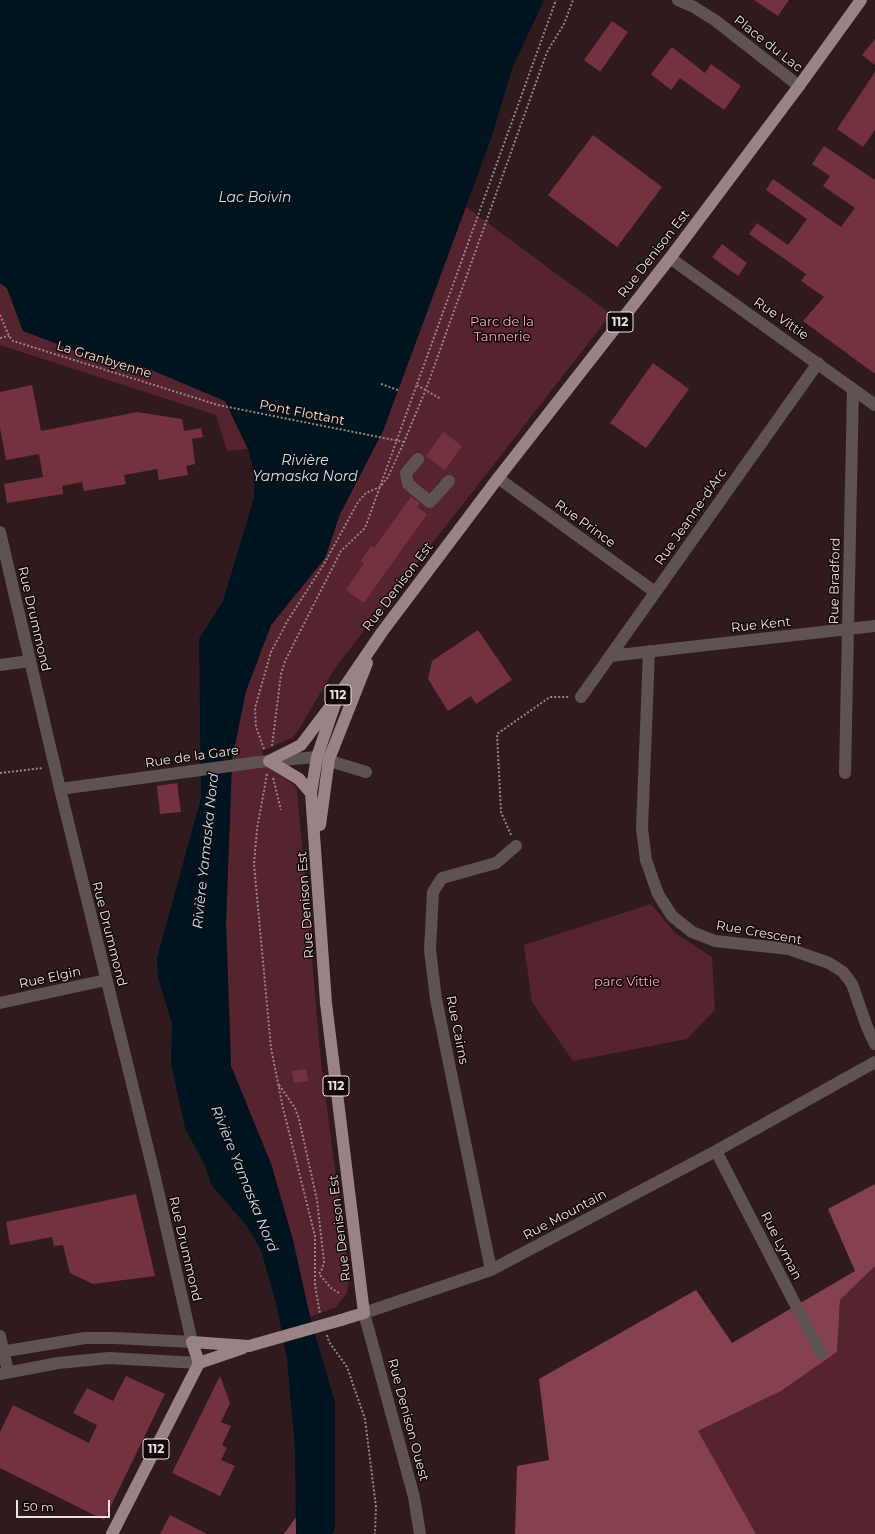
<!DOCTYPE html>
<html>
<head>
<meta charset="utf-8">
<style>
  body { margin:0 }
  #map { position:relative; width:875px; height:1534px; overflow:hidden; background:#301a1d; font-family:Montserrat,sans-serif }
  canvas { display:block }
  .scale { position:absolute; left:16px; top:1500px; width:94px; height:18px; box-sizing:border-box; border:2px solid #f0e0e2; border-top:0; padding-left:5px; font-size:12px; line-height:14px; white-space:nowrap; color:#f0e0e2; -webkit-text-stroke:3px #110809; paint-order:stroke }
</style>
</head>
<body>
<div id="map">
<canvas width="875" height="1534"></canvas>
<div class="scale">50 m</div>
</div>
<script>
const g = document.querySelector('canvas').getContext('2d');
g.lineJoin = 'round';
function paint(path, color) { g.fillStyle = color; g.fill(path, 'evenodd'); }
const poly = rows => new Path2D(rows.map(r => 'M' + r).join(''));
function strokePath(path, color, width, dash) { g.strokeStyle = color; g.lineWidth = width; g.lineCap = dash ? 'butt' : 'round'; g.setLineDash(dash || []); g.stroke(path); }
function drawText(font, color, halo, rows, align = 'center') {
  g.font = font + ' Montserrat,sans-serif'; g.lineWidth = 3; g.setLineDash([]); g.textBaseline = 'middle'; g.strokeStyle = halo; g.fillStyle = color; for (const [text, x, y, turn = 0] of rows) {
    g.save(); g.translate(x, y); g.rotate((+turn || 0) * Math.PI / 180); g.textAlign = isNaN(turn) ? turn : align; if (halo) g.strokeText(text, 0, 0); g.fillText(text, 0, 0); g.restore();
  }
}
paint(poly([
  [466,207,611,314,335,668,298,731,292,738,262,751,265,765,291,783,297,789,321,1063,349,1275,347,1293,336,1307,310,1317,293,1240,271,1164,231,1066,226,923,232,760,246,691,271,625,325,558,340,514,383,431],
  [0,283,7,288,23,331,85,354,147,368,225,401,248,449,227,451,216,415,0,345],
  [651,904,675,933,712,957,715,1010,687,1039,573,1061,532,1002,524,945],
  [875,1266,875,1534,756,1534,697,1431,781,1391,837,1352,840,1300]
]), '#56242e');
paint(poly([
  [875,1184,875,1266,840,1300,837,1352,781,1391,698,1431,756,1534,515,1534,517,1466,549,1460,539,1379,696,1290,732,1343,855,1271,828,1209],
  [296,1517,296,1534,284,1534]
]), '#85414d');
paint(poly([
  [0,0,544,0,512,69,492,136,383,431,340,514,325,558,271,625,246,691,232,760,226,923,231,1066,271,1164,293,1240,310,1317,335,1402,335,1528,332,1534,296,1534,295,1450,287,1359,277,1307,261,1250,246,1225,212,1186,205,1166,185,1128,171,1064,172,1024,158,978,157,958,201,798,199,639,223,601,254,498,254,472,248,449,225,401,147,368,85,354,23,331,7,288,0,283]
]), '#00141f');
paint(poly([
  [754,0,789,0,778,16],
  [612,21,628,32,600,72,584,60],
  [875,39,875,65,862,55],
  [672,47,705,73,711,64,741,86,724,110,680,78,671,90,651,74],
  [875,72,875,130,863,147,837,129],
  [593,135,662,187,617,247,548,195],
  [824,146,875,180,875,374,803,321,824,297,801,281,806,274,749,234,757,223,788,245,807,219,766,190,773,179,841,227,855,208,823,186,830,176,812,164],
  [722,244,747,263,738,276,712,257],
  [653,363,689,389,646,448,610,423],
  [32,385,41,431,137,412,182,419,184,431,201,428,203,437,192,439,195,464,186,466,188,475,159,480,157,469,124,475,126,484,84,491,82,482,62,486,63,494,7,503,4,484,43,477,39,454,6,460,0,428,0,392],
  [443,432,462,446,445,470,426,456],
  [411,497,420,503,417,507,427,514,364,603,346,590,364,563,361,561,371,546,374,548],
  [478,630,512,680,476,704,471,696,448,711,428,679,432,661],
  [177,783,181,812,160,814,157,786],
  [306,1069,308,1081,294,1083,292,1071],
  [136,1194,155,1276,93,1284,70,1273,63,1245,54,1246,52,1237,10,1245,6,1222],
  [126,1376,165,1394,104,1520,0,1468,0,1432,13,1405,89,1443,97,1425,73,1413,87,1388,113,1401],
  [220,1376,230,1403,221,1422,231,1426,222,1445,227,1448,221,1460,235,1466,220,1496,172,1473],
  [170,1515,207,1534,160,1534]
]), '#74323f');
strokePath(poly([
  [0,315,9,336,13,341,218,405,404,442],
  [0,338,9,336],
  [381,384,398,390],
  [417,385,441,399],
  [272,746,281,674,285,661,341,551,365,528,556,0],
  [264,749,256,727,255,708,271,652,288,620,324,564,358,502,366,493,380,487,388,477,404,442,426,389,547,52,564,24,573,0],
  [0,773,43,768],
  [267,774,257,829,254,864,271,1048,283,1108,315,1236,315,1285,320,1314],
  [273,778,281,810],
  [511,835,501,812,497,734,550,697,569,697],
  [279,1085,295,1108,299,1119,317,1200,324,1262,322,1269,319,1274,331,1288,339,1293],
  [327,1335,329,1342,347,1367,365,1419,376,1507,375,1534]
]), '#988588', 2, [2, 2]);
strokePath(poly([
  [678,0,694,7,716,21,799,86],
  [670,258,875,405],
  [418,459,406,473,408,484,430,502,449,481],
  [498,478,655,592],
  [0,532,60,789,156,1182,192,1342,114,1338,85,1338,0,1352],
  [649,651,642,829,646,860,658,894,672,916,692,932,715,941,789,949,829,963,843,972,852,984,867,1027,875,1044],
  [610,656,875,626],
  [0,665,29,661],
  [581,697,818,363],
  [845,773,853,389],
  [60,789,259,762,317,757,366,772],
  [0,1003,106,980],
  [716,1151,821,1354],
  [491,1270,436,999,430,950,433,892,442,878,496,863,516,846],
  [0,1336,8,1372],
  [0,1374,58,1363,109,1358,199,1363],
  [420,1534,414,1497,364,1313,491,1270,716,1151,875,1062]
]), '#5e5253', 12);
strokePath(poly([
  [269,761,301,745,332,704],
  [269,761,299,779,311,793],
  [320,825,329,759,367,663],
  [341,1320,364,1313,326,1003,311,793,317,757,337,698,382,632,498,478,670,258,799,86,861,0],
  [199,1363,243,1348],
  [112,1534,199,1363,192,1342,249,1346]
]), '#9a8285', 12);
strokePath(poly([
  [249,1346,341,1320]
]), '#9a8285', 12);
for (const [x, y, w] of [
  [620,322,26],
  [338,695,26],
  [336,1086,26],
  [156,1449,26]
]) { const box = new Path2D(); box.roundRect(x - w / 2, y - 10, w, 20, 3); g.fillStyle = '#110809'; g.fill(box); strokePath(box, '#f0e0e2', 1); }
drawText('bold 12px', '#f0e0e2', null, [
  ["112",620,322],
  ["112",338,695],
  ["112",336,1086],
  ["112",156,1449]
]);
drawText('13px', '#f0e0e2', '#110809', [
  ["Place du Lac",768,44,38],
  ["Rue Denison Est",654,254,-52],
  ["Rue Vittie",781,319,35],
  ["La Granbyenne",104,360,17],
  ["Pont Flottant",302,413,11],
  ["Rue Jeanne-d'Arc",691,517,-55],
  ["Rue Prince",585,524,36],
  ["Rue Bradford",835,581,-89],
  ["Rue Denison Est",398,587,-53],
  ["Rue Drummond",34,619,77],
  ["Rue Kent",761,625,-6],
  ["Rue de la Gare",192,757,-8],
  ["Rue Denison Est",306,905,-94],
  ["Rue Crescent",759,933,10],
  ["Rue Drummond",109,934,76],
  ["Rue Elgin",50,978,-12],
  ["Rue Cairns",457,1030,79],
  ["Rue Mountain",565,1215,-28],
  ["Rue Denison Est",340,1228,-97],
  ["Rue Lyman",781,1246,63],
  ["Rue Drummond",185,1249,77],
  ["Rue Denison Ouest",408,1420,75]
]);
drawText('13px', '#fca9b5', '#110809', [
  ["Parc de la",502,322],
  ["Tannerie",502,337],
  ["parc Vittie",627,982]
]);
drawText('italic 14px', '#bee4f9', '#110809', [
  ["Lac Boivin",255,198],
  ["Rivière",305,461],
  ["Yamaska Nord",305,477],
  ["Rivière Yamaska Nord",206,851,-84],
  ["Rivière Yamaska Nord",244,1179,68]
]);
</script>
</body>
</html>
